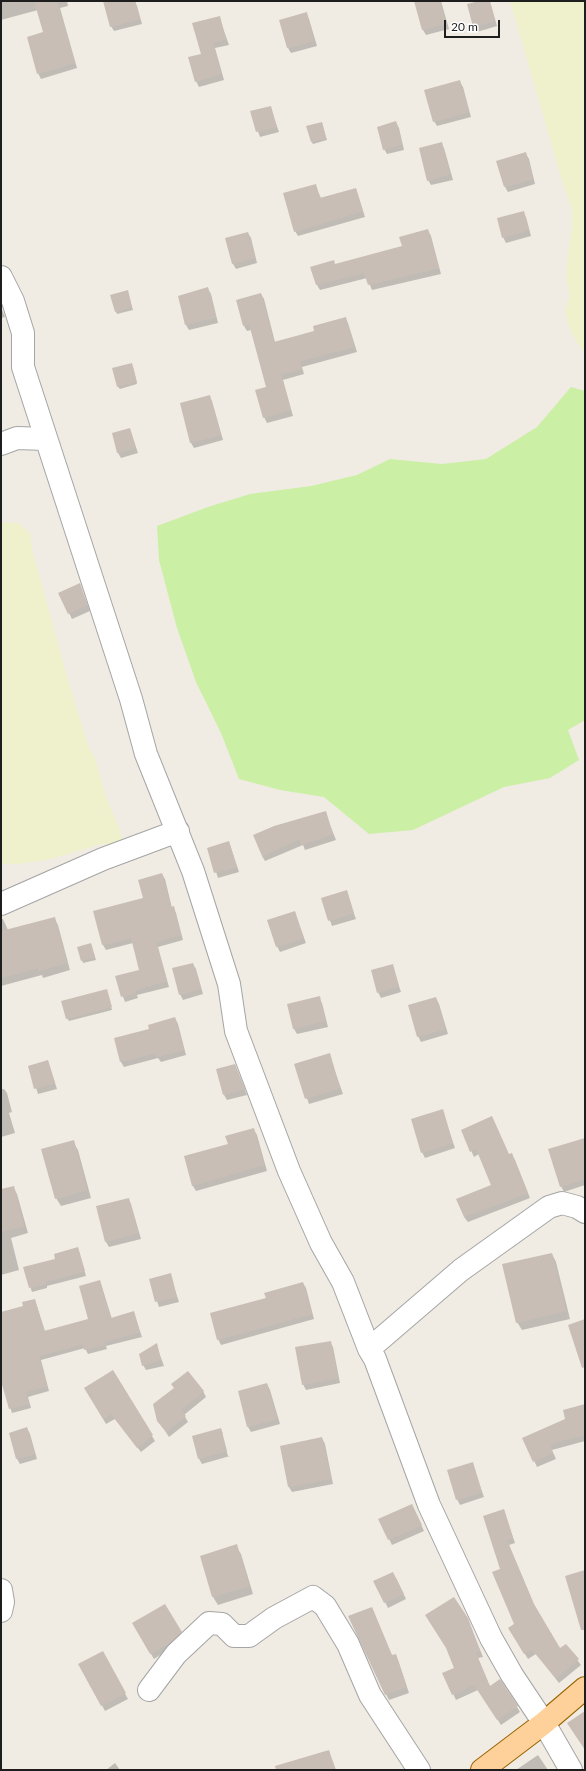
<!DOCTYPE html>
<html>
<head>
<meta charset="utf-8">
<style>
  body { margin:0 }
  #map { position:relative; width:586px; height:1771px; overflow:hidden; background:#f0ece3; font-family:Lato,sans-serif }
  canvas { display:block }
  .frame { position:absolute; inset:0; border:2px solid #1e1e1e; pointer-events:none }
  .scale { position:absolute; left:444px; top:20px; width:56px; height:18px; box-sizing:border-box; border:2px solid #1e1e1e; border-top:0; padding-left:5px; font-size:12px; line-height:14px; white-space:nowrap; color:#1e1e1e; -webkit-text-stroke:3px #fff; paint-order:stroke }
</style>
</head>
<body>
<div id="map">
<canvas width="586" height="1771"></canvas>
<div class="frame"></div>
<div class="scale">20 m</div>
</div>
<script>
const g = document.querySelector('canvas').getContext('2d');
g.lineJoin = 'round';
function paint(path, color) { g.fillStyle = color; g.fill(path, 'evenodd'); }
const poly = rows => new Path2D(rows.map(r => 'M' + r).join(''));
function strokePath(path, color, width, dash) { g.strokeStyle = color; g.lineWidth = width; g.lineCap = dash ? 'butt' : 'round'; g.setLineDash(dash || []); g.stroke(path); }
paint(poly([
  [510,1,585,1,585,353,577,343,569,327,565,311,570,295,566,278,567,261,572,228,572,209,563,184],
  [1,522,18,523,30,533,32,549,68,680,88,745,96,761,105,794,119,828,124,843,98,845,52,859,19,864,1,864]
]), '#eff1cd');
paint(poly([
  [571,387,585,391,585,720,568,730,579,760,550,778,504,787,413,830,369,834,324,797,280,790,239,779,221,733,196,682,177,628,159,560,157,526,208,507,250,494,311,486,357,475,390,459,442,464,486,459,537,427]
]), '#cbefa4');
paint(poly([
  [1,1,67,1,68,6,60,8,77,68,41,79,38,73,44,33,38,10,1,20],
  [132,1,135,1,137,6,142,24,114,31,111,26],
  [426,1,441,1,449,29,426,35,423,30,416,4],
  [483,1,489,1,491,5,497,26,477,32,474,26],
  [306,13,309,19,317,46,291,53,288,48],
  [219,17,229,45,215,48,224,80,199,87,196,81,202,55],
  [460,82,463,87,471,117,437,126,434,121],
  [270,107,279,132,260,137,251,112],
  [396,122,399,128,404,150,387,154,384,149],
  [322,123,327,140,313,144,311,141],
  [441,143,444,148,453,180,431,185,428,180],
  [526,154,529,159,535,184,508,192,505,187],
  [315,185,321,198,356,189,365,217,298,236,295,231],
  [523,212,526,217,531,236,506,243,503,237],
  [428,230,431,236,441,274,372,290,367,278,320,290,317,285,312,267,335,265,403,247],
  [248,233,251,238,257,263,236,269,233,264],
  [208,289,211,294,218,323,189,330,186,325,179,297],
  [128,293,133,310,117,314,116,312],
  [261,294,264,299,275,342,316,332,345,318,348,323,357,352,302,367,304,374,283,380,293,416,267,423,264,417,267,388,251,330,247,331,244,326],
  [1,307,5,317,1,318],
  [133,367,137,384,120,389,118,387],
  [209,396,212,401,223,440,194,448,191,443,181,404],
  [130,429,138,453,121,458,118,453],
  [80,584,90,611,72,619,69,613],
  [325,812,336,840,305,850,303,845,265,861,262,856],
  [229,842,239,872,218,878,208,848],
  [162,874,165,879,172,908,176,913,183,940,158,947,169,987,137,995,138,998,125,1002,116,977,141,970,133,943,106,950,103,945,94,912,145,899],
  [346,892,356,919,332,926,322,899],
  [294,912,306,943,280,952,277,946],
  [54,918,58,925,70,970,43,978,42,975,1,986,1,919,3,919,8,930],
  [91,944,96,960,83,963,78,948],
  [193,964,196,969,203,994,183,1000,180,994],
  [392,965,401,992,381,998,378,992],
  [107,992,112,1010,69,1021,67,1018],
  [319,998,322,1003,328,1027,297,1034,294,1029,288,1005],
  [436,998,439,1004,448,1034,421,1042,418,1036],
  [175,1018,178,1024,186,1055,161,1062,158,1058,124,1067,121,1062,115,1039,150,1030],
  [329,1054,343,1094,309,1104,295,1064],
  [48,1061,57,1089,38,1094,29,1066],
  [235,1065,247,1095,227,1100,224,1095,217,1070],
  [1,1089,4,1089,7,1093,12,1112,9,1113,15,1133,1,1137],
  [442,1110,455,1148,425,1158,422,1152],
  [254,1130,257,1135,267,1171,196,1191,193,1186,185,1157,229,1145],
  [462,1131,509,1155,515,1160,530,1198,468,1222,464,1217,492,1186,479,1154,474,1157],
  [585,1139,585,1185,564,1192,561,1186],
  [73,1142,78,1150,91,1198,61,1206,56,1198],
  [13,1187,17,1194,28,1233,11,1238,19,1270,1,1275,1,1190],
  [128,1199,131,1204,141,1239,109,1247,106,1242,97,1207],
  [78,1248,86,1276,47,1286,47,1288,32,1292,24,1268,56,1260],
  [552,1254,556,1262,570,1319,522,1330,517,1322],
  [170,1275,179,1302,159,1307,150,1280],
  [100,1281,112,1319,134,1313,142,1337,106,1346,107,1349,88,1354,85,1348,41,1360,49,1391,28,1397,31,1408,12,1413,2,1382,1,1382,1,1313,24,1307,35,1300,45,1331,89,1320],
  [303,1283,306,1288,314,1319,221,1345,218,1339,267,1298],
  [330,1342,333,1347,340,1383,306,1390,303,1384],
  [156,1344,164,1366,146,1370,143,1365],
  [113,1371,155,1441,141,1452,115,1419,106,1424,85,1388],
  [267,1384,270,1390,280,1424,251,1432,248,1427,239,1392],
  [203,1391,206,1397,184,1415,188,1422,169,1437,158,1420],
  [585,1405,585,1441,552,1450,556,1459,537,1467,524,1439,566,1420],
  [27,1428,30,1434,37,1459,20,1464,17,1459],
  [221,1429,223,1434,222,1434,228,1456,230,1456,202,1464,199,1459],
  [322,1438,325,1444,333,1484,292,1492,289,1487,281,1446],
  [472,1463,484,1497,460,1505,457,1499],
  [412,1505,424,1531,392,1545,380,1520],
  [504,1510,515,1543,509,1545,536,1610,560,1650,566,1645,581,1665,559,1683,536,1654,528,1659,509,1628,515,1624,501,1570],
  [236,1546,241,1554,253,1594,218,1605,213,1597,201,1556],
  [396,1578,406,1599,388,1608,375,1581],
  [165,1605,184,1638,173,1647,154,1659,133,1624],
  [372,1608,392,1656,395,1655,398,1660,409,1693,389,1700,386,1694],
  [470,1625,483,1657,478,1658,490,1687,517,1707,520,1712,501,1725,478,1690,456,1700,443,1673,455,1668,448,1649],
  [102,1652,128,1699,105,1711,80,1664],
  [329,1751,336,1770,298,1770],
  [538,1755,548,1770,516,1770],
  [115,1763,120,1770,106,1770]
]), '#0003');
paint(poly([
  [34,1,57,1,75,63,37,74,27,37,43,32],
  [103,1,135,1,140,19,110,27],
  [414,1,440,1,446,24,422,30],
  [479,1,490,1,495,21,473,27,467,4],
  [307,12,314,41,287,48,279,20],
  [220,16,226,39,213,43,221,74,195,82,188,57,201,54,192,23],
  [460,80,469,112,433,122,424,90],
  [271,106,277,127,256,132,250,111],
  [396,121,402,144,383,150,377,127],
  [322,122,326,138,311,142,306,126],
  [442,142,450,174,427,181,419,148],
  [526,152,533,179,504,187,496,161],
  [316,184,320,198,356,188,363,211,294,232,283,193],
  [524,211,529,230,502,238,497,218],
  [428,229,439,268,368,285,364,273,316,285,310,267,334,260,335,264,402,246,399,237],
  [248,232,255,258,232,264,225,238],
  [208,287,216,317,185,325,178,296],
  [128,290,132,307,115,312,110,295],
  [261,293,274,342,314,331,313,326,346,317,354,347,300,361,302,369,281,374,291,410,263,418,255,390,266,387,249,324,243,326,236,300],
  [132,363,137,382,117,387,112,368],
  [210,395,221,435,190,443,180,403],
  [130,428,136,448,117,453,112,433],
  [80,583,87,605,68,614,58,593],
  [326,811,333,834,301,845,300,839,262,856,253,835,274,826],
  [229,841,237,867,214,873,207,848],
  [162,873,171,907,174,906,181,935,156,942,167,981,135,990,136,993,121,997,115,976,139,970,131,938,102,945,93,911,143,898,138,880],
  [347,890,354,913,328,921,321,898],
  [295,911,304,938,276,947,267,920],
  [55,917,67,963,38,971,38,968,1,978,1,931],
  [91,943,95,957,81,961,77,947],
  [193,963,201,989,179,995,172,968],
  [393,964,399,986,377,993,371,970],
  [107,989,112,1007,66,1019,61,1001],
  [320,996,325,1021,293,1029,287,1004],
  [436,997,445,1029,417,1037,408,1005],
  [175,1017,184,1050,157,1057,155,1053,120,1062,114,1038,149,1029,148,1025],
  [330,1053,340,1088,305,1099,294,1064],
  [48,1060,55,1083,34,1089,28,1066],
  [235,1064,245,1089,223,1095,216,1069],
  [443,1109,453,1143,421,1153,411,1119],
  [492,1116,509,1154,512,1153,528,1193,464,1217,456,1199,491,1185,476,1149,470,1152,461,1130],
  [254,1128,264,1165,192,1186,184,1156,228,1144,225,1136],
  [585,1138,585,1179,560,1187,548,1149],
  [74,1140,87,1190,55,1199,41,1149],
  [14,1186,24,1226,1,1232,1,1189],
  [129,1198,138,1233,105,1242,96,1206],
  [78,1247,85,1271,45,1282,46,1284,29,1288,23,1267,55,1259,54,1254],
  [552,1253,566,1311,516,1323,502,1264],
  [171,1273,177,1297,155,1302,149,1279],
  [100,1280,111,1318,134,1311,140,1332,104,1342,105,1345,84,1350,83,1344,39,1356,47,1386,26,1392,29,1404,9,1409,1,1381,1,1312,23,1306,22,1302,35,1299,44,1331,88,1319,79,1286],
  [303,1282,312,1314,217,1340,210,1313,266,1298,264,1293],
  [585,1319,585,1367,582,1368,568,1325],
  [331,1341,338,1378,302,1385,295,1347],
  [157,1343,161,1360,142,1366,139,1354],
  [113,1370,153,1435,137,1448,111,1414,103,1419,84,1388],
  [188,1371,204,1391,181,1410,186,1416,166,1432,157,1421,153,1404,174,1388,171,1384],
  [267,1383,277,1419,247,1427,238,1391],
  [585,1404,585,1435,550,1444,553,1453,533,1462,522,1438,565,1419,563,1410],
  [27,1427,35,1454,16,1459,9,1433],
  [221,1428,227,1451,198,1459,192,1436],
  [322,1437,331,1479,288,1487,280,1446],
  [473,1462,482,1492,456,1500,447,1470],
  [412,1504,422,1525,388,1540,378,1519],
  [504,1509,513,1538,507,1540,534,1604,560,1648,566,1644,579,1659,556,1678,532,1650,524,1654,508,1628,514,1624,492,1572,500,1569,483,1516],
  [237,1544,249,1586,212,1597,200,1556],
  [585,1570,585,1630,581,1630,565,1576],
  [393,1572,404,1594,384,1603,373,1581],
  [454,1597,468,1618,480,1651,476,1653,490,1686,500,1679,518,1706,497,1720,474,1685,452,1695,442,1673,454,1668,446,1648,425,1615],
  [165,1604,182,1632,171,1642,150,1654,132,1623],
  [372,1607,392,1655,396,1654,407,1687,385,1695,348,1616],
  [103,1651,126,1693,101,1706,78,1664],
  [585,1711,585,1750,567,1723],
  [329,1750,335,1770,276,1770,275,1766]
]), '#c9beb6');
const minor = poly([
  [1,277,13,301,23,333,23,367,131,699,146,754,193,871,229,984,236,1031,289,1171,321,1243,343,1282,369,1349,375,1359,429,1505,491,1638,512,1675,544,1723,571,1770],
  [1,444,17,438,46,439],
  [1,904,103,859,178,831],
  [369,1349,461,1270,549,1207,562,1203,577,1207,585,1212],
  [1,1590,3,1602,1,1611],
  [149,1690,176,1654,209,1623,222,1624,234,1636,249,1636,274,1618,313,1597,325,1606,348,1644,370,1695,419,1770]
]);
const major = poly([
  [482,1770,544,1723,585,1688]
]);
strokePath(minor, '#a5a5a5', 24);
strokePath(major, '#996300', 24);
strokePath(minor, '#fff', 22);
strokePath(major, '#ffd19a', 22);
</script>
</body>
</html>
